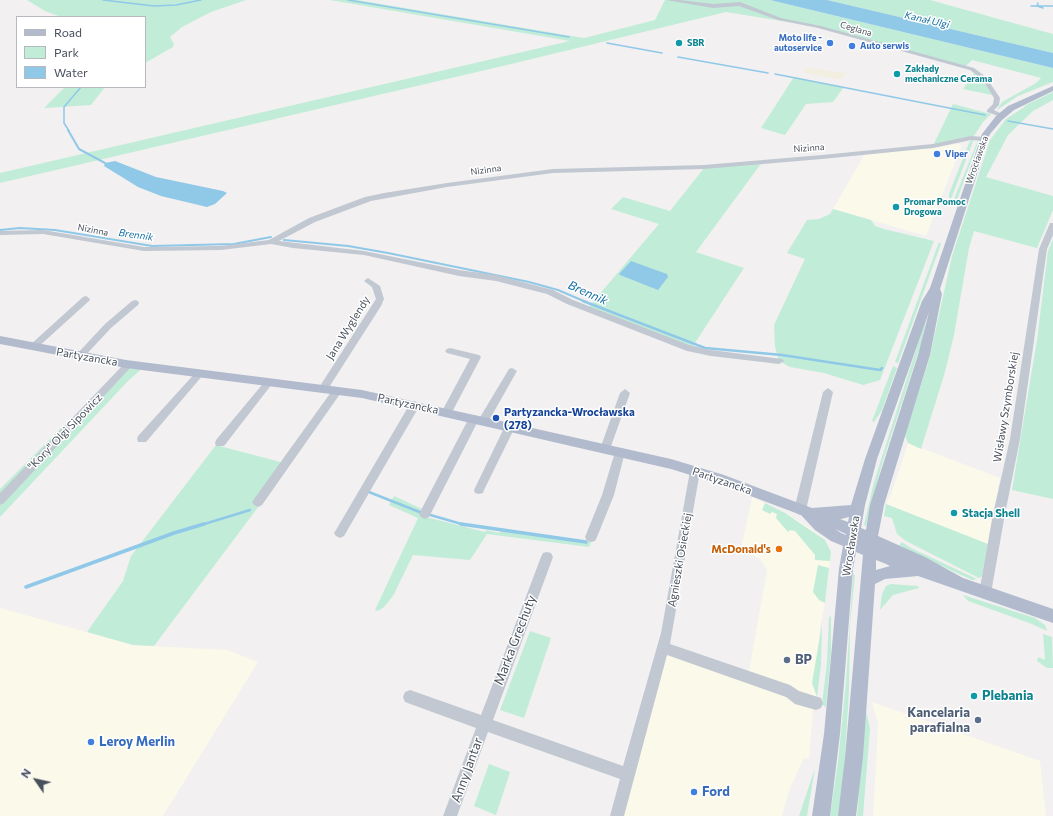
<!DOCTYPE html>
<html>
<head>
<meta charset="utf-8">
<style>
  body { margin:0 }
  #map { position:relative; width:1053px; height:816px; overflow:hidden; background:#f2f0f0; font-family:Commissioner,sans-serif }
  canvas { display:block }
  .legend { position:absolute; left:16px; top:16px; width:130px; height:72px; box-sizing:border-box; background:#fff; border:1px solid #b6b9be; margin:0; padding:5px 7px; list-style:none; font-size:12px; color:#48505c }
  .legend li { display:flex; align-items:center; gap:8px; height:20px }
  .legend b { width:20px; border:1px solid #b6b9be }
  .north { position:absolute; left:16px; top:760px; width:40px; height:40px; -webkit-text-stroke:3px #fff; paint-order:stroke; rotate:304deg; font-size:11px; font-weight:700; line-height:16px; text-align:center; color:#48505c }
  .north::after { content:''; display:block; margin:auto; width:14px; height:18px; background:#48505c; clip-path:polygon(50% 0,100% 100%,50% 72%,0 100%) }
</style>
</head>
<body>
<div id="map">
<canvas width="1053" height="816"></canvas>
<ul class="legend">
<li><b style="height:5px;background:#b1bbcd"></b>Road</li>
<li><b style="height:11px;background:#c1edd8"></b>Park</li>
<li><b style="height:11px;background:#90c8e8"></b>Water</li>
</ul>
<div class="north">N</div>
</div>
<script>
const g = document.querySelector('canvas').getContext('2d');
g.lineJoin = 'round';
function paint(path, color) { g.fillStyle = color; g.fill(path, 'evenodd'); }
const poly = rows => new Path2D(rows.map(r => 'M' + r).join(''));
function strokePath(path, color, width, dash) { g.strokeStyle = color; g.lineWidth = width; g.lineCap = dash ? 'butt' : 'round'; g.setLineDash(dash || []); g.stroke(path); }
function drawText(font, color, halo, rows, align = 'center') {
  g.font = font + ' Commissioner,sans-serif'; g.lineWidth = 3; g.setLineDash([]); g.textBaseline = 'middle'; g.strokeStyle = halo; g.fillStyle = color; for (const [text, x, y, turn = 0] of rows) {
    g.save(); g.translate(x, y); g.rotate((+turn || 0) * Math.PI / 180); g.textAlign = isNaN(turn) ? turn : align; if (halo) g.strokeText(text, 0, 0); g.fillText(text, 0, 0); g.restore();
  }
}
paint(poly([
  [957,144,962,145,926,236,833,209,866,152,919,148,926,149],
  [908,443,1000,478,988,544,886,504,892,492],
  [752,497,785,513,807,526,825,540,831,552,825,603,820,628,817,697,813,711,809,759,804,758,790,788,782,816,617,816,664,648,748,677,767,570,761,560,741,549],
  [0,608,133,645,227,650,258,662,163,816,0,816],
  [872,702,1040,761,1046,816,873,816,878,724]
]), '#fbf9ea');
paint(poly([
  [27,0,246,0,211,12,182,27,170,37,174,44,173,47,145,63,145,17,61,17,45,11],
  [330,0,357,0,584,38,655,20,665,0,770,0,1053,68,1053,82,1018,96,997,110,1002,102,1036,83,1041,78,972,60,965,67,819,27,726,12,507,65,0,183,0,173,570,41],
  [827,0,930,0,1053,34,1053,53],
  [974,73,981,77,992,95,963,89],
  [794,77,844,87,833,102,806,104,785,135,761,128],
  [65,87,105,87,91,105,44,108],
  [1053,92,1053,100,1033,111,1008,135,986,177,1053,196,1053,210,1037,248,974,231,969,248,954,335,945,372,921,449,908,443,905,435,929,360,952,256,990,140,1006,119,1023,108,1026,105],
  [953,104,991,114,983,122,974,136,933,146],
  [972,139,974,139,951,199,949,198,949,194,969,143],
  [978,140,979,140,957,200,954,199],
  [763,161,696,252,744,268,691,349,587,309,659,224,611,209,623,197,670,211,704,168],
  [833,209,871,220,875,226,884,229,934,241,880,380,863,385,824,373,790,367,779,361,775,347,774,325,805,259,787,253,807,220,819,219,830,214],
  [1053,239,1053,499,1012,490,1037,340,1048,251],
  [939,242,941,244,898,363,895,362],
  [927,315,922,341,882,464,866,526,864,525,874,482],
  [129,364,145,366,128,381,0,517,0,489,61,428,67,431],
  [893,366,897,368,882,410,874,422,872,421],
  [216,445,288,464,259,506,154,646,133,645,87,632,123,581,131,556],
  [394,496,424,510,426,517,485,532,486,530,499,533,503,529,591,542,589,547,487,534,470,560,413,555,393,596,384,607,378,611,375,610,418,518,389,505],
  [765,503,785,513,825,540,831,552,830,561,815,560,815,555,795,531,790,530,788,532,776,518,777,514,772,512,770,514,762,510],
  [886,504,988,544,982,576,979,578,906,541,897,534,892,518,884,516],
  [902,542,911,548,977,579,972,580,920,556,899,545],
  [818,565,829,568,825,603,819,600,813,592],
  [853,574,855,575,850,625,849,691,843,787,838,816,830,816,838,762,846,682],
  [891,584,918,586,919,588,893,595,880,610,882,594,886,586],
  [963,595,1035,618,1045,625,1047,631,1032,624,968,601],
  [831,616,831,652,826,707,822,705,827,662,829,617],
  [822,624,821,665,817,697,812,683],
  [530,631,551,638,524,718,500,710],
  [1043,634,1052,637,1053,668,1047,668,1037,661,1038,657,1045,660],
  [865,708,870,728,863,816,857,816],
  [489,764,510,772,496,815,474,806],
  [815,768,807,816,799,816]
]), '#c1edd8');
paint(poly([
  [805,68,809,68,846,73,843,78,835,79,806,73,802,71]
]), '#f2efe1');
paint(poly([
  [770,0,827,0,1053,53,1053,68],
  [115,161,156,177,223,191,227,193,215,204,207,207,161,196,138,187,104,166,105,163],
  [631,261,667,274,668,277,658,290,620,275,619,274]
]), '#90c8e8');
strokePath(poly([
  [103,0,154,6,176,5,201,0],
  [348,0,569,37],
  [1038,3,1037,6,1043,8],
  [1031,6,1053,6],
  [607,43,662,53],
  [678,57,768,73],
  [775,74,985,115],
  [1008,121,1053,129],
  [69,131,64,123,64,107,81,87]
]), '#90c8e8', 1.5);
strokePath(poly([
  [68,130,79,149,105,163],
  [0,230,20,228,55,230,152,246,234,244,271,237],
  [284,240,348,246,388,253,529,282,558,290,586,302]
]), '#90c8e8', 2);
strokePath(poly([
  [583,301,705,348,782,355,880,370,882,368],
  [369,492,422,513],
  [427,514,465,525],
  [201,525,250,510]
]), '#90c8e8', 2.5);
strokePath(poly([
  [461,524,586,542],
  [26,587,174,533,204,524]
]), '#90c8e8', 3.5);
paint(poly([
  [666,0,680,0,713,4,740,2,781,18,821,26,974,68,986,77,1000,98,999,105,994,110,1004,115,1001,117,987,112,987,110,993,104,994,98,982,79,970,70,818,28,778,20,739,6,713,8,666,0],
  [971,136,984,137,987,139,984,141,971,140,933,148,822,159,704,169,553,173,447,187,371,201,315,222,279,241,364,251,459,270,496,275,553,290,573,300,689,345,711,350,782,359,784,361,779,364,711,356,687,351,567,304,547,294,496,281,459,276,364,255,293,248,271,244,221,250,144,251,43,234,0,235,0,231,43,230,144,247,221,246,269,240,309,218,365,197,384,193,447,183,553,169,704,165,822,155,933,144,971,136],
  [1050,223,1053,223,1053,235,1047,249,1020,439,1005,514,991,593,989,597,985,599,981,597,979,593,993,514,1010,439,1039,249,1050,223],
  [368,278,380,286,384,299,381,306,326,392,320,392,318,389,320,386,376,299,372,287,364,281,368,278],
  [86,296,90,299,89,301,36,349,30,349,28,347,30,345,83,297,86,296],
  [135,300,138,301,139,303,138,305,111,328,83,358,77,358,75,356,77,354,105,324,132,301,135,300],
  [450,348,479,355,481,357,450,416,446,417,441,413,470,359,447,353,445,351,447,349,450,348],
  [129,361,132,362,134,364,132,366,4,503,0,505,0,493,126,362,129,361],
  [512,368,517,371,487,424,483,425,478,421,429,517,425,519,421,517,419,514,470,416,474,415,478,416,479,419,509,369,512,368],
  [200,370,205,373,203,375,146,442,138,442,137,439,138,436,197,371,200,370],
  [269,379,272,380,274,382,272,384,224,446,216,446,215,443,216,440,266,380,269,379],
  [337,387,342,391,340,394,262,505,258,507,254,505,252,502,254,499,334,388,337,387],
  [828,388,833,392,806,510,804,513,800,515,796,513,794,510,823,392,828,388],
  [625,389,630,393,610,449,609,452,605,453,601,452,600,449,620,393,625,389],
  [415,401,420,405,344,536,340,538,336,536,334,533,336,530,411,402,415,401],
  [510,423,514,424,515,427,484,490,483,493,479,494,475,493,474,490,506,424,510,423],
  [620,448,624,449,625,452,614,495,597,537,595,541,591,542,587,541,585,537,602,495,615,452,616,449,620,448],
  [695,467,699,468,700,471,670,644,790,685,799,691,821,698,823,703,821,708,816,710,795,704,786,697,667,655,624,816,610,816,620,779,488,732,457,816,443,816,476,728,405,702,403,697,405,692,410,690,481,715,541,557,543,553,547,552,551,553,553,557,493,720,623,766,661,633,690,471,691,468,695,467]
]), '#c1c8d1');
paint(poly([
  [1053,86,1053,91,1014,110,1002,120,990,134,940,289,942,294,930,355,884,505,878,536,925,557,963,578,1053,609,1053,623,918,576,885,579,875,584,863,757,856,816,838,816,845,757,863,555,856,552,853,569,840,734,830,816,812,816,824,734,839,569,843,546,831,541,815,530,801,515,716,483,671,469,362,398,126,368,0,344,0,336,126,360,362,390,671,459,724,475,812,508,851,505,865,459,922,301,930,288,982,134,996,116,1008,106,1053,86],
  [929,312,918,355,870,505,866,530,861,528,865,505,877,459,929,312],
  [849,517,848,522,840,519,841,519,849,517],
  [835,529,846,534,846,535,841,533,835,529],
  [876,560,886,564,890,566,876,570,876,560]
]), '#b1bbcd');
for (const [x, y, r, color] of [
  [679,43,4,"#0f9aa8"],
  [830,43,4,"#3f7fe0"],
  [852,46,4,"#3f7fe0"],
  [897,74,4,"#0f9aa8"],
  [937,154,4,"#3f7fe0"],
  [896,207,4,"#0f9aa8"],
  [496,418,4,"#1a4fb4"],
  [954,513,4,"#0f9aa8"],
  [779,549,4,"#e8710a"],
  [787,660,4,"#5c6f8a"],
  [974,696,4,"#0f9aa8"],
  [978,720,4,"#5c6f8a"],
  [91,742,4,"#3f7fe0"],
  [694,792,4,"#3f7fe0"]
]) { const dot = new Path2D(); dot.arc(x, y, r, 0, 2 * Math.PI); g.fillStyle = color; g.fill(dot); strokePath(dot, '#fff', 1.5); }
drawText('9px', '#48505c', '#fff', [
  ["Ceglana",856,29,16],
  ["Nizinna",809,148,-4],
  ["Wrocławska",977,160,-70],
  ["Nizinna",486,170,-8],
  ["Nizinna",93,230,11]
]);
drawText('bold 9px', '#366cbe', '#fff', [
  ["Moto life -",822,38,"right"],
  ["autoservice",822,48,"right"],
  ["Auto serwis",860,46],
  ["Viper",945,154]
], 'left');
drawText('bold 9px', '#0d838f', '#fff', [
  ["SBR",687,43],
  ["Zakłady",905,69],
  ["mechaniczne Cerama",905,79],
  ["Promar Pomoc",904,202],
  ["Drogowa",904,212]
], 'left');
drawText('italic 10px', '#1470a4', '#fff', [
  ["Kanał Ulgi",927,20,13],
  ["Brennik",136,235,8]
]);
drawText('11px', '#48505c', '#fff', [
  ["Jana Wyglendy",348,328,-58],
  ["Partyzancka",87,357,10],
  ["Partyzancka",408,404,12],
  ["Wisławy Szymborskiej",1006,407,-81],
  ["\"Kory\" Olgi Sipowicz",65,432,-46],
  ["Partyzancka",722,481,19],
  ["Wrocławska",851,546,-81],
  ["Agnieszki Osieckiej",680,560,-80]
]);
drawText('bold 11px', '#164399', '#fff', [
  ["Partyzancka-Wrocławska",504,412],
  ["(278)",504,425]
], 'left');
drawText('bold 11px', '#0d838f', '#fff', [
  ["Stacja Shell",962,513]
], 'left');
drawText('bold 11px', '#c56008', '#fff', [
  ["McDonald's",771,549]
], 'right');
drawText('italic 12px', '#1470a4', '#fff', [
  ["Brennik",588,293,24]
]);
drawText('13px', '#48505c', '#fff', [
  ["Marka Grechuty",515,640,-69],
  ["Anny Jantar",467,770,-70]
]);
drawText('bold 13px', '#4e5e75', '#fff', [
  ["BP",795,660],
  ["Kancelaria",970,713,"right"],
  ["parafialna",970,728,"right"]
], 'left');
drawText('bold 13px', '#0d838f', '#fff', [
  ["Plebania",982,696]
], 'left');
drawText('bold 13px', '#366cbe', '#fff', [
  ["Leroy Merlin",99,742],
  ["Ford",702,792]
], 'left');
</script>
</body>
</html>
